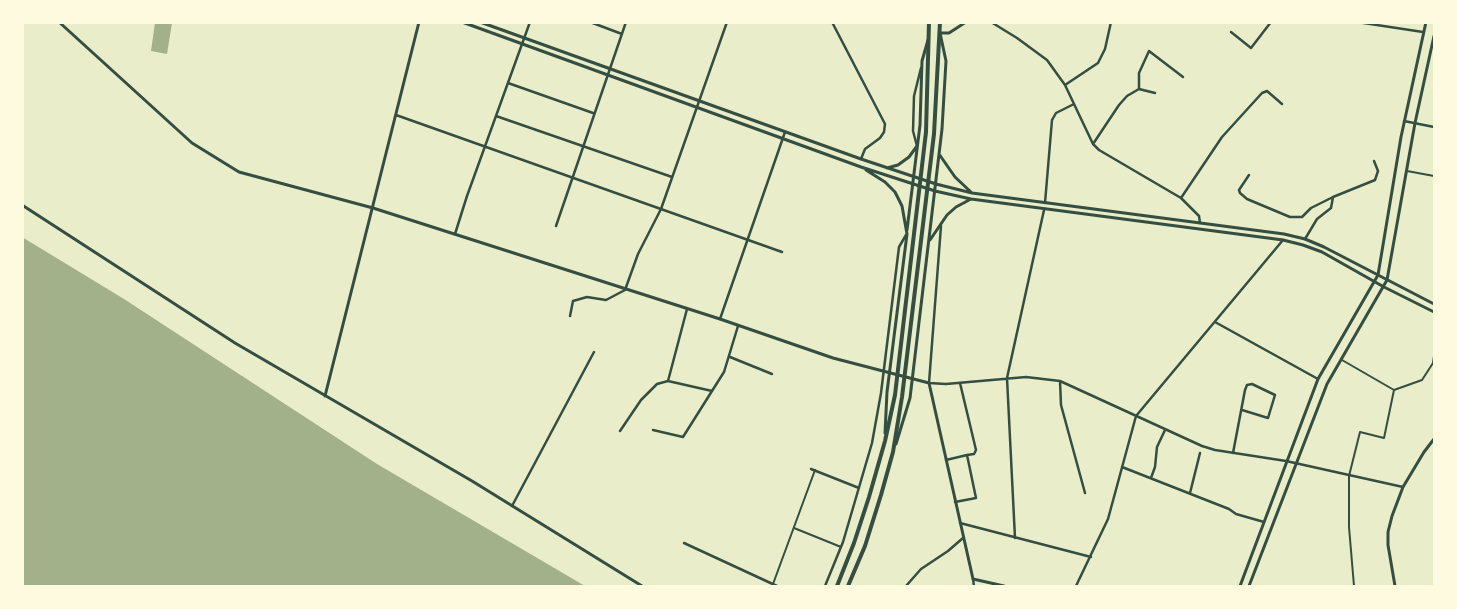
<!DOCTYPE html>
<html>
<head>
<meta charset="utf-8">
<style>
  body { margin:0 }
  #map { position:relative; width:1457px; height:609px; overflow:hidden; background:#e9edc9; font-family:"Varela Round",sans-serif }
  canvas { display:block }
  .frame { position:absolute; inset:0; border:24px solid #fefae0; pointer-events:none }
</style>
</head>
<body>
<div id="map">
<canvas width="1457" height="609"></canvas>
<div class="frame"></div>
</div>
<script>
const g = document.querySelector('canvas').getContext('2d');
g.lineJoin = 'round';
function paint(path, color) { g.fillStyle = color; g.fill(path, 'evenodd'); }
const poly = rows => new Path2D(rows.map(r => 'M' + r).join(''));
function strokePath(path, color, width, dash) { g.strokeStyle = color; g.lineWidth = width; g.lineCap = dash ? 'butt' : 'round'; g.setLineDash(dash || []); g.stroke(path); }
paint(poly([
  [155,23,172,23,167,54,151,51],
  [22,237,124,299,377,464,585,586,23,586]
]), '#a3b18a');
strokePath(poly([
  [1407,171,1434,176],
  [1342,360,1394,390],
  [794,528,841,547],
  [773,584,815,470],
  [1354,586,1349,527,1349,476,1360,432,1384,438,1394,390,1422,380,1433,363,1434,356]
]), '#344e41', 2);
strokePath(poly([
  [590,22,622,34],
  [832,22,885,124,884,132,880,138,865,149,861,159],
  [991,22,1017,38,1047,60,1065,85,1093,144,1099,150,1181,198,1199,216,1200,223],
  [1357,22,1423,32],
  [1231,32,1251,48,1271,22],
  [508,83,593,113],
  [1065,85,1098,63,1105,49,1111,22],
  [1139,89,1155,93],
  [396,115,782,252],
  [496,116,672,177],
  [1404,121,1434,127],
  [1093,144,1119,105,1127,96,1139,89,1139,73,1149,51,1183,77],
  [917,146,913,131,914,96,921,68],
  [1249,175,1239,190,1240,193,1247,199,1290,217,1302,217,1311,208,1333,197,1375,180,1378,171,1374,161],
  [1181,198,1222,137,1262,93,1267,91,1282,104],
  [1045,203,1052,120,1056,113,1074,104],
  [556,226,626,22],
  [941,226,929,383,946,384,1026,377,1060,381,1202,446,1215,450,1286,461,1403,487],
  [455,234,467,196,530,22],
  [1305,239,1317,219,1331,208,1333,197],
  [687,309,668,381,712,391,724,372,738,326],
  [570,316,573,301,587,297,606,300,625,290,638,254,661,209,727,22],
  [720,319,785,132],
  [1215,322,1318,379],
  [730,357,772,374],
  [1060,381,1061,405,1085,493],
  [960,383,976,450,974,454,967,455],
  [653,430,683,437,712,391],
  [620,431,641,400,657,384,668,381],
  [1233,453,1245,390,1247,385,1252,384,1275,395,1268,418,1242,410],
  [946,460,967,455,976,498,955,502],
  [1122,467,1229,509,1236,514,1264,522],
  [811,469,859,488],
  [1151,478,1155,467,1157,447,1165,430],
  [1190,493,1200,453],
  [512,506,594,352],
  [960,523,1091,557],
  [1015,538,1007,378,1044,210],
  [684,543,777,586],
  [973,579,974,586],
  [825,586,843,542,872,443,881,393,899,247,906,235],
  [906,586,921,569,948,551,963,538],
  [1076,586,1108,519,1136,416,1283,240]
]), '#344e41', 2.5);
strokePath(poly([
  [59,22,192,143,239,172,373,208,720,319,833,358,929,383,973,579,1004,586],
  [1240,586,1318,379,1378,275,1401,137,1426,22],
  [1249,586,1327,384,1387,280,1415,123,1434,36]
]), '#344e41', 3);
strokePath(poly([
  [462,22,861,167,935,191,971,199,1283,240,1303,245,1322,252,1384,287,1434,312],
  [480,22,861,159,936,184,972,193,1284,234,1305,239,1324,247,1434,304],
  [939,154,955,177,972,193],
  [887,168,898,165,909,157,917,146],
  [866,170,885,182,895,192,902,206,907,234,887,392,885,433],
  [22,205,235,343,472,481,642,586],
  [907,230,920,125,922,61,928,40],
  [930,240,947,215,956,207,971,199],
  [325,396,419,22],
  [896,444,910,398,942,129,946,61,940,33,949,33,966,22],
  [1395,586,1388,545,1388,532,1392,516,1403,487,1424,452,1434,439]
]), '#344e41', 3);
strokePath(poly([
  [837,586,854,543,869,497,885,441,895,395,926,132,929,22],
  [848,586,865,546,881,495,893,452,902,397,934,134,940,22]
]), '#344e41', 4);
</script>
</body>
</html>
